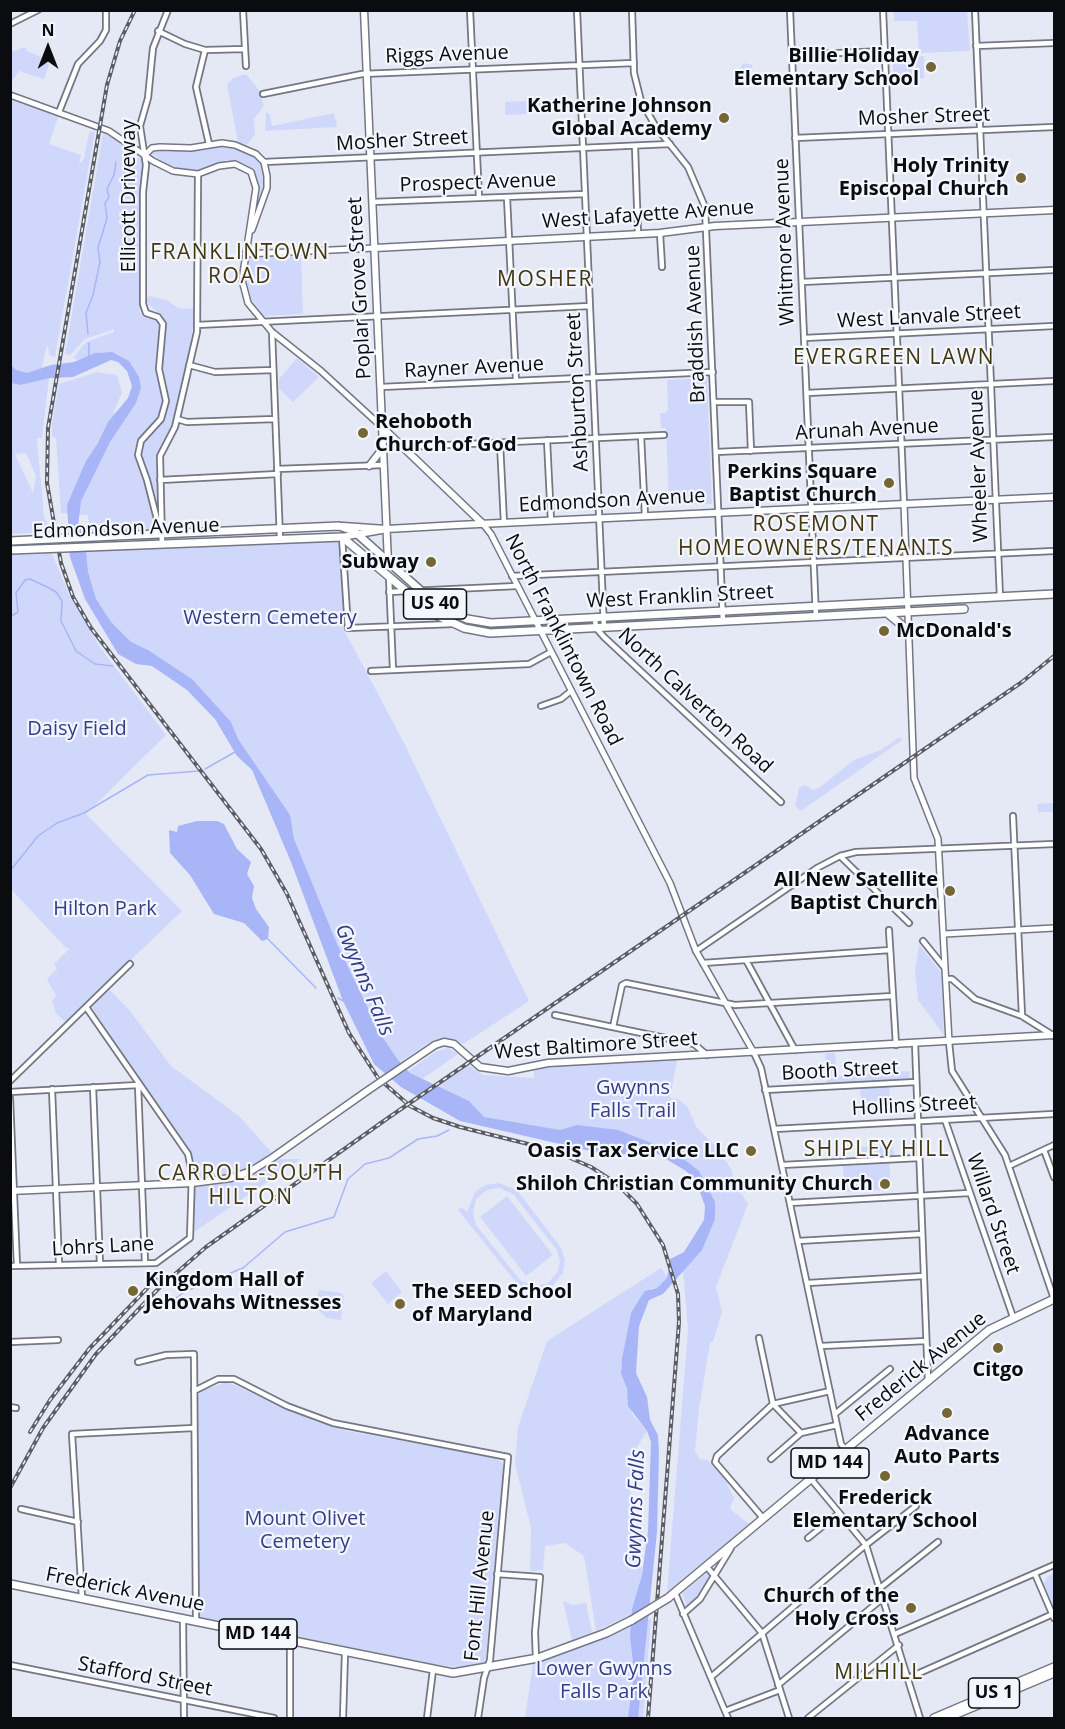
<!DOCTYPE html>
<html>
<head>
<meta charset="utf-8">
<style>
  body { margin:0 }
  #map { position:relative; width:1065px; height:1729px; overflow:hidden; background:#e5e9f6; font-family:"Open Sans",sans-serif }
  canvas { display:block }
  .frame { position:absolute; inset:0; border:12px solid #0b0c10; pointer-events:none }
  .north { position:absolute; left:18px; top:18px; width:60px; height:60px; -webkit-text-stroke:4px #f4f6fe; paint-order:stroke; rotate:0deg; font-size:16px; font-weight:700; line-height:24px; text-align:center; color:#0b0c10 }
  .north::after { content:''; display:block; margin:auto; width:21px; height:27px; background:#0b0c10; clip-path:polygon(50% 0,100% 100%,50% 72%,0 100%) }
</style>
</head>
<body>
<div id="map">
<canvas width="1065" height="1729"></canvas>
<div class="frame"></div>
<div class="north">N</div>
</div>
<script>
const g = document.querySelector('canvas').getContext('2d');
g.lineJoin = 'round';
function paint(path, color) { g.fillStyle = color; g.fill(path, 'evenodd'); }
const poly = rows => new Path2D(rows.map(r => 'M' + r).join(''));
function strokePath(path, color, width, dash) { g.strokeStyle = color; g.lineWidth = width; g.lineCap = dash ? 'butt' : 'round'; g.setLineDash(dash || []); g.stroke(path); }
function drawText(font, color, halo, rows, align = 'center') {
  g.font = font + ' "Open Sans",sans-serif'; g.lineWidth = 4.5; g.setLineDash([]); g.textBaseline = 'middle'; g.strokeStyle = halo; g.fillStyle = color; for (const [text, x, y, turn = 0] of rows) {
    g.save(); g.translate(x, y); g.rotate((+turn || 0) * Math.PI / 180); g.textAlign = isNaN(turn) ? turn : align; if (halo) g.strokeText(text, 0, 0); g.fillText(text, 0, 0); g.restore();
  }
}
paint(poly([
  [894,11,967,11,970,51,919,53,917,21,894,21],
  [25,47,27,51,50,61,44,79,19,71,11,82,11,52],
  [924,56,924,78,893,79,893,57],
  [743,63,753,65,742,84,736,77],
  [246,74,259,90,264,106,254,119,255,134,247,145,238,142,227,85,233,78],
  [11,97,59,114,49,144,81,155,79,164,84,159,89,132,95,131,55,357,50,356,47,344,41,373,11,376],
  [548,100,549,113,505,115,505,102],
  [266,112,270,115,272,126,334,113,337,127,265,131],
  [103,133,126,144,131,158,142,158,143,161,140,187,140,312,143,316,155,319,161,326,156,370,164,397,157,419,138,440,134,451,151,501,153,524,151,530,90,532,88,515,61,513,56,438,52,436,52,423,59,384,97,372,117,375,122,393,113,413,122,412,136,389,125,365,104,352,78,360,73,358,86,342,114,332,114,329,85,339,70,355,65,354],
  [225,145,238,148,256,158,264,169,263,192,254,218,258,181,254,171,247,165,227,160,202,170,188,171,168,165,151,153,156,149],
  [301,254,303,314,264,316,251,299,247,280,247,257],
  [149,296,167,300,178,308,193,309,194,320,189,354,172,426,157,456,158,519,155,500,140,450,160,424,169,404,161,370,166,325,162,316,145,301],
  [297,358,319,377,293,402,279,389,279,379],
  [49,378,42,438,37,438,44,517,51,532,11,534,10,383,20,385],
  [26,453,36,476,33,493,15,454],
  [707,378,712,504,669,505,666,428,661,428,660,413,665,413,668,409,667,380],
  [337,541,340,545,344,630,403,741,529,1001,465,1043,461,1044,446,1038,428,1043,390,1069,272,800,213,711,186,683,130,651,95,607,81,551],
  [51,551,70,597,102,650,166,735,86,814,182,911,66,1022,56,1014,52,1001,56,996,47,979,57,969,54,964,70,948,66,948,11,889,10,553],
  [900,737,902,740,801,811,795,806,799,788,805,785,813,790,819,788,854,760,881,750],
  [1054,803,1054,812,1038,812,1037,804],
  [919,945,941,972,944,1035,918,1000,915,971],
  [108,988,130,1011,171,1066,239,1116,272,1153,248,1167,229,1174,195,1178,192,1160,182,1139,149,1097,91,1006],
  [448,1048,458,1054,411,1087,400,1077,435,1052],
  [825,1053,835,1053,837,1076,909,1071,910,1082,889,1083,890,1100,861,1102,860,1085,827,1087],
  [677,1060,670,1098,678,1099,687,1106,697,1128,720,1151,732,1171,735,1184,748,1204,716,1287,722,1312,713,1342,710,1343,699,1409,695,1452,700,1459,708,1460,724,1478,734,1498,730,1509,749,1524,667,1592,688,1330,683,1270,710,1211,693,1171,642,1142,558,1136,496,1125,430,1091,468,1065,483,1075,534,1078,534,1070,540,1067],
  [892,1145,895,1159,889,1160,891,1189,844,1192,843,1165,861,1164,861,1147],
  [279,1159,301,1159,194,1232,195,1187,242,1179],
  [499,1183,517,1190,561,1248,565,1260,563,1273,551,1288,537,1292,518,1285,458,1210,462,1207,467,1212,475,1192,485,1185],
  [499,1188,513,1194,557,1250,560,1261,558,1271,548,1283,536,1286,521,1281,476,1225,473,1213,476,1199,487,1190],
  [507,1196,553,1255,526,1276,480,1217],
  [661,1268,668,1278,657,1288,652,1288,633,1310,621,1366,632,1414,647,1431,634,1452,628,1486,643,1525,642,1575,632,1614,596,1631,584,1556,565,1543,545,1546,543,1570,530,1571,531,1528,515,1464,518,1427,547,1341],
  [386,1271,402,1292,388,1304,371,1283],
  [319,1290,341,1293,344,1296,341,1320,327,1318,319,1311,316,1300],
  [227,1382,318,1422,347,1431,497,1458,502,1463,504,1469,485,1664,465,1668,433,1664,199,1617,196,1438,198,1396,201,1391],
  [706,1573,711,1577,697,1597,687,1606,682,1594],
  [1054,1573,1054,1607,1044,1583,1048,1576],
  [563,1601,573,1605,586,1603,592,1632,572,1640],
  [648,1615,648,1620,651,1619,643,1718,525,1718,533,1664,613,1635]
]), '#cfd8fb');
paint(poly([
  [112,352,129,361,139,377,141,388,136,403,110,442,81,501,78,526,84,532,88,572,96,599,111,622,131,642,148,650,192,679,231,722,238,739,290,815,294,839,337,944,381,1035,398,1060,410,1073,469,1101,484,1117,560,1130,577,1125,618,1130,659,1146,677,1154,699,1171,715,1202,715,1219,702,1250,663,1294,649,1300,639,1326,636,1373,647,1397,650,1420,658,1435,659,1453,657,1532,638,1718,628,1718,634,1672,630,1636,632,1609,642,1575,648,1531,651,1442,647,1431,628,1406,627,1389,621,1373,622,1359,631,1313,642,1295,645,1291,657,1288,667,1278,670,1259,684,1252,704,1220,705,1206,696,1181,686,1171,646,1147,632,1154,608,1155,460,1121,401,1087,374,1064,343,1001,291,862,252,770,237,756,215,719,187,690,152,666,136,664,118,654,85,599,70,557,67,505,86,461,98,443,108,422,128,398,132,386,127,371,118,362,111,360,73,377,50,378,20,385,11,383,10,364,16,370,27,373,51,365,74,362,95,353],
  [197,821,217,821,224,824,237,849,251,862,247,874,254,886,252,898,256,909,269,927,268,939,262,941,244,923,214,914,190,875,170,853,169,830,177,832,178,826]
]), '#a8b6f7');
strokePath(poly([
  [88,334,86,313,93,295,100,262,98,248,107,218,105,203,109,197,107,189,114,175,116,162],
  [89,343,89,357],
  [10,617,18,612,16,593,25,580,30,579,49,588,56,592,62,601,61,621,76,651,95,664,113,666],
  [205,769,235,752],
  [10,871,38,836,57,823,84,813,148,775,199,771],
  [268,939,316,988],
  [338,998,345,1002],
  [157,1311,186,1291,243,1268,285,1232,334,1217,348,1179,365,1164,389,1158,418,1139,437,1136,449,1130]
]), '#a8b6f7', 1.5);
const minor = poly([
  [243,10,246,66],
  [470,10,479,198],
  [577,10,604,628],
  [632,10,634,73,641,101,656,127,688,167,705,207,723,622],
  [790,10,816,617],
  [883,10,904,504],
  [975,10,1000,597],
  [10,24,38,10],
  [158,31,185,44,205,50,245,49],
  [976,46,1054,43],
  [205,50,196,87,209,144],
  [792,55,885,51],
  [263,94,362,74,634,63],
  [59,112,78,64,100,41,106,30,106,10],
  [795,138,1054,127],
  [635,146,638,234],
  [264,162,670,144],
  [507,198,516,381],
  [372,202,585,194],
  [660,233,662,267],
  [802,282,1054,270],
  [197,325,590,306],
  [272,332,280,539],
  [804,338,1054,326],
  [189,365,215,372,273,370],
  [381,387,713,372],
  [807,393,1054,381],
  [714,402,749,402,751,451],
  [177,419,187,422,275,419],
  [641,436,645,516],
  [547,440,551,521],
  [500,443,504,523],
  [403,447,664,435],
  [716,452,1054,437],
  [277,469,384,465],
  [160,480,278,474],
  [161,535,147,480,138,455,141,441,161,419,166,401,159,369,163,324,158,317,146,313,143,304,143,192,146,165,140,126,148,98,153,48,168,10],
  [342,537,348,628,453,624],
  [162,545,160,456,175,427,197,332,198,174],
  [512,576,1054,551],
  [389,577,393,670],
  [389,592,517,586],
  [595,618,596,628,604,637,781,802],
  [371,671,529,664,551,652],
  [541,706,561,699,571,691],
  [1013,816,1022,1016],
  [840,856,909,923],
  [889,930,896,1045],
  [923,941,944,967],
  [696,951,817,868,840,856,856,852,1054,844],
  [746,960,795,1050],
  [703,963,890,950],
  [946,979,952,979,975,999,1022,1016,1054,1036],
  [555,1015,694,1044,707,1055],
  [613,1027,622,985,626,983,735,1005,893,996],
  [949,1042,952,1071,1005,1155,1054,1299],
  [915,1043,928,1381],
  [754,1053,761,1068,841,1444,846,1450],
  [10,1081,130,964],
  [93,1087,100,1264],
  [52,1089,59,1264],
  [765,1090,916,1082],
  [10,1092,138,1085,145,1263],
  [10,1098,17,1266],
  [945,1120,1013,1317],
  [774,1129,1054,1114],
  [1044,1150,1054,1177],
  [782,1165,919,1158],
  [1009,1166,1054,1145],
  [790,1203,969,1193],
  [798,1241,922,1234],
  [10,1266,156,1263,190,1238,192,1173,188,1154,86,1007],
  [808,1283,924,1276],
  [759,1338,773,1404,801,1433],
  [10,1342,58,1340],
  [821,1346,926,1341],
  [138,1362,166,1355,194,1354,196,1621],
  [194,1391,218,1379,234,1379,287,1406,333,1423,508,1457,490,1660,484,1678,478,1718],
  [10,1407,16,1408],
  [835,1414,890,1369],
  [771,1459,801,1433,837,1425],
  [811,1479,866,1545,920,1718],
  [21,1509,78,1522],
  [763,1518,715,1462,717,1456,773,1404,830,1391],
  [808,1538,839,1513],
  [707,1567,762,1633,789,1718],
  [497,1574,540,1577,535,1632,536,1659],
  [1035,1574,1054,1618],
  [880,1588,938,1542],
  [675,1593,728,1718],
  [82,1598,72,1434,194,1428],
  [683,1614,700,1599,731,1548],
  [183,1619,184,1718],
  [895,1634,1054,1565],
  [290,1641,290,1718],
  [10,1665,274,1718],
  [711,1677,862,1548,916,1506],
  [908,1678,1053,1614],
  [778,1685,883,1598],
  [725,1711,780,1690],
  [343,1718,345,1652],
  [427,1718,433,1670],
  [808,1718,899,1645]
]);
const tertiary = poly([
  [10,95,109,131,153,161,173,171,198,174,219,166,235,164,251,172,256,188,242,280,248,303,272,332,321,371,382,427],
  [145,155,152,148,160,147,191,148,222,143,235,145,256,154,264,162,267,176,267,188,252,230],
  [245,254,375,248],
  [904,504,914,778,938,839,949,1042],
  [483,524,491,534,670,883,696,951,754,1053],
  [944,934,1054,928]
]);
const secondary = poly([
  [364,10,388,563],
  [375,248,660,233,715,226,1054,210],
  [382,427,483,524],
  [369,466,383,448],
  [343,526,386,529],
  [342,537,387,529,458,525,1054,497],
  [435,1045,444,1042,454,1044,480,1067,508,1071,548,1063,1054,1035],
  [10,1191,192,1183,231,1178,251,1171,272,1158,367,1091]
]);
const primary = poly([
  [136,535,339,526,354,531,438,606,467,619,491,623,1054,594],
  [63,548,342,537,432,613,464,628,490,633,964,609],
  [887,613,909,631],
  [10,1584,453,1673,538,1658,606,1633,632,1620],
  [668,1598,989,1330,1054,1299],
  [934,1718,1054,1667],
  [947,1718,1054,1673]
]);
strokePath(minor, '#747783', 8);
strokePath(tertiary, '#747783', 8);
strokePath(secondary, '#747783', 9);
strokePath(primary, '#747783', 10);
strokePath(minor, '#fff', 4.5);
strokePath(tertiary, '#fff', 5);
strokePath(secondary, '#fff', 6);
strokePath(primary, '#fff', 7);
const rail = poly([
  [135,10,120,41,107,85,48,428,47,483,61,563,73,597,91,628,261,849,287,894,349,1033,378,1078,410,1106,433,1118,460,1127,552,1150,591,1167,616,1183,637,1204,663,1245,678,1294,679,1322,648,1718],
  [30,1432,50,1400,89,1349,156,1279],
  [10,1488,43,1428,96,1354,158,1289,206,1247,388,1118,1022,682,1054,656]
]);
strokePath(rail, '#5b5d64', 4);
strokePath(rail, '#f4f6fe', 1.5, [4.5]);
const secondaryBridge = poly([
  [367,1091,435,1045]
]);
const primaryBridge = poly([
  [10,541,136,535],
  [10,550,63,548],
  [632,1620,668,1598]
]);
strokePath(secondaryBridge, '#747783', 9, []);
strokePath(primaryBridge, '#747783', 10, []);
strokePath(secondaryBridge, '#fff', 6);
strokePath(primaryBridge, '#fff', 7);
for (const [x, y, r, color] of [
  [931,67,6,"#756735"],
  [724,118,6,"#756735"],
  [1021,178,6,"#756735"],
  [363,433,6,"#756735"],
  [889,483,6,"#756735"],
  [431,562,6,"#756735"],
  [884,631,6,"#756735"],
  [950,891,6,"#756735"],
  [751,1151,6,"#756735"],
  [885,1184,6,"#756735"],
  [133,1291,6,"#756735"],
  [400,1304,6,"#756735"],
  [998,1348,6,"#756735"],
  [947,1413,6,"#756735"],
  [885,1476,6,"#756735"],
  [911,1608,6,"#756735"]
]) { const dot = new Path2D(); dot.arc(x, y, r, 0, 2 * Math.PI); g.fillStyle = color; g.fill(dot); strokePath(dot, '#f4f6fe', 2); }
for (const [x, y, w] of [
  [435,604,63],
  [830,1463,78],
  [258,1634,78],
  [994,1693,51]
]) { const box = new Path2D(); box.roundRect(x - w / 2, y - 15, w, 30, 4.5); g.fillStyle = '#f4f6fe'; g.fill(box); strokePath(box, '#0b0c10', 1.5); }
drawText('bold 18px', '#0b0c10', null, [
  ["US 40",435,604],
  ["MD 144",830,1463],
  ["MD 144",258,1634],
  ["US 1",994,1693]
]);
drawText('20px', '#0b0c10', '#f4f6fe', [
  ["Riggs Avenue",447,55,-2],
  ["Mosher Street",924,117,-2],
  ["Mosher Street",402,141,-3],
  ["Prospect Avenue",478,183,-2],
  ["Ellicott Driveway",129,196,-90],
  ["West Lafayette Avenue",648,215,-4],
  ["Whitmore Avenue",785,242,-92],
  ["Poplar Grove Street",360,288,-93],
  ["West Lanvale Street",929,317,-3],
  ["Braddish Avenue",696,324,-92],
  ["Rayner Avenue",474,368,-3],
  ["Ashburton Street",578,392,-93],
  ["Arunah Avenue",867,430,-3],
  ["Wheeler Avenue",979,466,-92],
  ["Edmondson Avenue",612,501,-3],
  ["Edmondson Avenue",126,529,-2],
  ["West Franklin Street",680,597,-3],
  ["North Franklintown Road",563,640,63],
  ["North Calverton Road",695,701,43],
  ["West Baltimore Street",596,1046,-4],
  ["Booth Street",840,1071,-3],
  ["Hollins Street",914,1106,-3],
  ["Willard Street",993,1214,71],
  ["Lohrs Lane",103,1247,-3],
  ["Frederick Avenue",921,1367,-39],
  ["Font Hill Avenue",480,1586,-84],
  ["Frederick Avenue",125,1590,11],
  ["Stafford Street",145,1677,11]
]);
drawText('bold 20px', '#0b0c10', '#f4f6fe', [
  ["Billie Holiday",919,56],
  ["Elementary School",919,79],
  ["Katherine Johnson",712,106],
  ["Global Academy",712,129],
  ["Holy Trinity",1009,166],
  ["Episcopal Church",1009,189],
  ["Rehoboth",375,422,"left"],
  ["Church of God",375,445,"left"],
  ["Perkins Square",877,472],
  ["Baptist Church",877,495],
  ["Subway",419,562],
  ["McDonald's",896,631,"left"],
  ["All New Satellite",938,880],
  ["Baptist Church",938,903],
  ["Oasis Tax Service LLC",739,1151],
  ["Shiloh Christian Community Church",873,1184],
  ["Kingdom Hall of",145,1280,"left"],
  ["Jehovahs Witnesses",145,1303,"left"],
  ["The SEED School",412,1292,"left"],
  ["of Maryland",412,1315,"left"],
  ["Citgo",998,1370,"center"],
  ["Advance",947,1434,"center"],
  ["Auto Parts",947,1457,"center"],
  ["Frederick",885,1498,"center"],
  ["Elementary School",885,1521,"center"],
  ["Church of the",899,1596],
  ["Holy Cross",899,1619]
], 'right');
drawText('20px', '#343d87', '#f4f6fe', [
  ["Western Cemetery",270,618],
  ["Daisy Field",77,729],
  ["Hilton Park",105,909],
  ["Gwynns",633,1088],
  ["Falls Trail",633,1111],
  ["Mount Olivet",305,1519],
  ["Cemetery",305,1542],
  ["Lower Gwynns",604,1669],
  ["Falls Park",604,1692]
]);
g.letterSpacing = '1.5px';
drawText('21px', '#42370d', '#f4f6fe', [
  ["FRANKLINTOWN",240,253],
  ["ROAD",240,277],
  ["MOSHER",545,280],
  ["EVERGREEN LAWN",894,358],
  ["ROSEMONT",816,525],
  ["HOMEOWNERS/TENANTS",816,549],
  ["SHIPLEY HILL",877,1150],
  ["CARROLL-SOUTH",251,1174],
  ["HILTON",251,1198],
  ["MILHILL",879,1673]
]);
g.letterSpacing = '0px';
drawText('italic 21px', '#333c86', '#f4f6fe', [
  ["Gwynns Falls",364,980,67],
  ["Gwynns Falls",636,1509,-88]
]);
</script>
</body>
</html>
